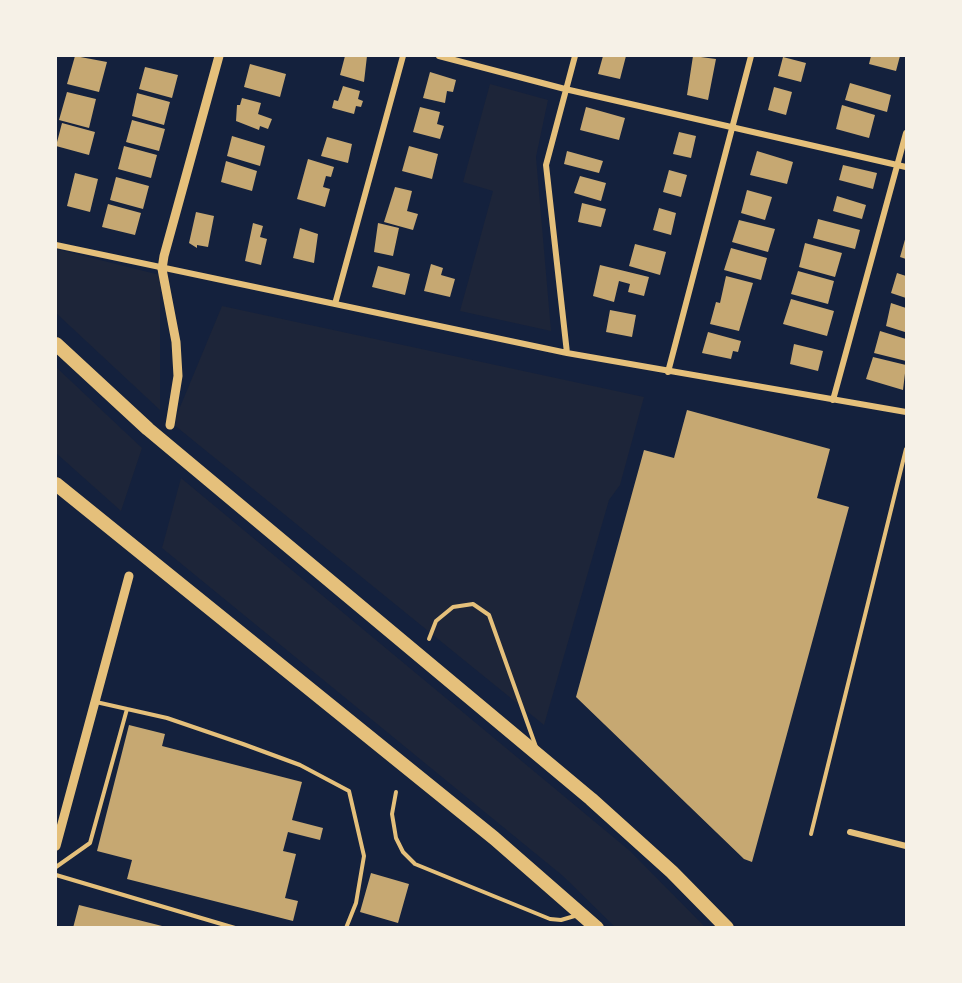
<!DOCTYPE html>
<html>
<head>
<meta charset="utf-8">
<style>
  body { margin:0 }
  #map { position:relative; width:962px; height:983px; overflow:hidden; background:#14213d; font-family:Spectral,serif }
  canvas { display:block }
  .frame { position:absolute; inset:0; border:57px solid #f6f1e7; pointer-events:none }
</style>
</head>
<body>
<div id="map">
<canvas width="962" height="983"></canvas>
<div class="frame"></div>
</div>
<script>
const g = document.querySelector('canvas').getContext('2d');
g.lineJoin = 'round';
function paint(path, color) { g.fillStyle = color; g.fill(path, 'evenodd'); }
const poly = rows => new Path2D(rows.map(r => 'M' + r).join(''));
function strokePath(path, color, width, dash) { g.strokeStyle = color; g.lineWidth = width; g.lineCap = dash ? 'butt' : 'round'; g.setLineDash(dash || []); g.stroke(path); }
paint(poly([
  [490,84,548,100,536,157,551,331,460,311,493,191,463,182],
  [56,249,160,275,160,410,56,313],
  [222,306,644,397,620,485,609,500,544,725,173,424],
  [56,367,142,448,121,511,56,453],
  [181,478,630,851,705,927,615,927,563,876,162,548]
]), '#1d2539');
paint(poly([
  [75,56,107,62,99,92,67,84],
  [345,56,367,56,364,82,340,75],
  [603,56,626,56,620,79,598,74],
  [693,56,716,59,708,100,687,95],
  [871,56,900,56,896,71,869,64],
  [783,57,806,63,801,82,778,76],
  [250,64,286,74,280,97,244,87],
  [145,67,178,75,172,98,139,89],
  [430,72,456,80,453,92,447,91,445,103,423,98],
  [850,83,891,95,887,112,845,100],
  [343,86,360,91,358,99,363,101,361,107,356,106,354,114,332,108,334,100,338,101],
  [774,87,792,92,786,115,768,110],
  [67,92,96,99,89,128,59,120],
  [137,93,170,102,164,125,132,116],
  [242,98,261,103,258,114,272,119,268,129,260,126,259,130,236,121,237,105,240,105],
  [842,105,875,115,869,138,836,129],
  [420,107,440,112,437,124,444,126,440,139,413,132],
  [586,107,625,118,619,140,580,130],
  [132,120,165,129,159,151,126,142],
  [62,123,95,132,89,155,56,146],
  [679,132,696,136,691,158,673,154],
  [232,136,265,146,260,166,227,156],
  [327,137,352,144,348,163,321,156],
  [124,146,157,155,151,178,118,169],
  [409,146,438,154,432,179,402,171],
  [567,151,603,161,599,173,564,164],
  [757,151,793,162,787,184,750,175],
  [308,159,334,167,331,177,326,176,323,187,330,189,325,207,297,199],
  [226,161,257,171,252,191,221,182],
  [843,165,877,173,873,189,839,180],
  [669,170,687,175,681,197,663,192],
  [75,173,98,179,90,212,67,206],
  [580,176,606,183,601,201,574,193],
  [116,177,149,186,143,209,110,200],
  [395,187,412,191,407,211,418,214,413,230,384,222],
  [747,190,772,197,765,220,741,213],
  [837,196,866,205,862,219,833,211],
  [582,203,606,209,601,227,578,222],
  [108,204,141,213,135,235,102,227],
  [659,208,676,213,671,235,653,230],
  [196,212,214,216,208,247,197,245,197,248,189,243],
  [818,219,860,230,855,249,813,238],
  [739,220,775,229,768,252,732,242],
  [253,223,263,226,260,237,267,239,261,265,245,261],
  [378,223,399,228,393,256,374,252],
  [300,228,318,234,314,263,293,258],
  [906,236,906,259,900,257],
  [805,243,842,253,835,277,799,267],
  [635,244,666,252,660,275,629,266],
  [731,248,767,258,761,280,724,270],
  [431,264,443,268,441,275,455,279,450,297,424,291],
  [600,265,649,277,644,296,628,292,630,284,619,281,614,302,593,296],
  [378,266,410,274,405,295,372,287],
  [798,271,834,281,828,304,791,294],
  [897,273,906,276,906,298,891,293],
  [726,276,753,283,739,331,710,324,716,302,720,303],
  [791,299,834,311,827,336,783,324],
  [891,303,906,308,905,332,886,326],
  [610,310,636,315,632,337,606,332],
  [880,331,906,339,906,361,874,353],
  [708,332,741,341,738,352,733,351,731,359,702,353],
  [794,344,823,351,818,371,790,364],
  [873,357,906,365,903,390,866,379],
  [687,410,830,449,817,498,849,507,752,862,744,859,576,697,644,450,674,458],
  [129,725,165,734,162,746,302,782,292,820,323,828,320,840,288,832,283,851,296,854,285,898,298,901,293,921,127,879,132,860,97,851],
  [371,873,409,884,398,923,360,912],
  [79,905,166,927,166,928,73,928]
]), '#c6a872');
strokePath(poly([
  [429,639,436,621,453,607,473,604,489,615,536,747],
  [96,702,167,718,243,744,300,765,349,791,364,856,356,903,346,928],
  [396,792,392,814,396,838,403,852,415,864,550,919,561,920,578,915],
  [811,834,906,449],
  [56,867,90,843,127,709],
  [56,875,235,928]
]), '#e5c07b', 4);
strokePath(poly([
  [439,56,565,89,906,167],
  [56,245,567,353,906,412],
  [335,304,403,56],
  [567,353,546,165,575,56],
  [668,372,751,56],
  [833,400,906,133],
  [850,832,906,846]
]), '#e5c07b', 6);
strokePath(poly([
  [170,425,178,376,176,342,162,269,164,256,219,56],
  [56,846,129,576]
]), '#e5c07b', 9);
strokePath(poly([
  [56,344,148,429,591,799,672,872,727,928],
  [56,484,494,838,597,928]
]), '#e5c07b', 14);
</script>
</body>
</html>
